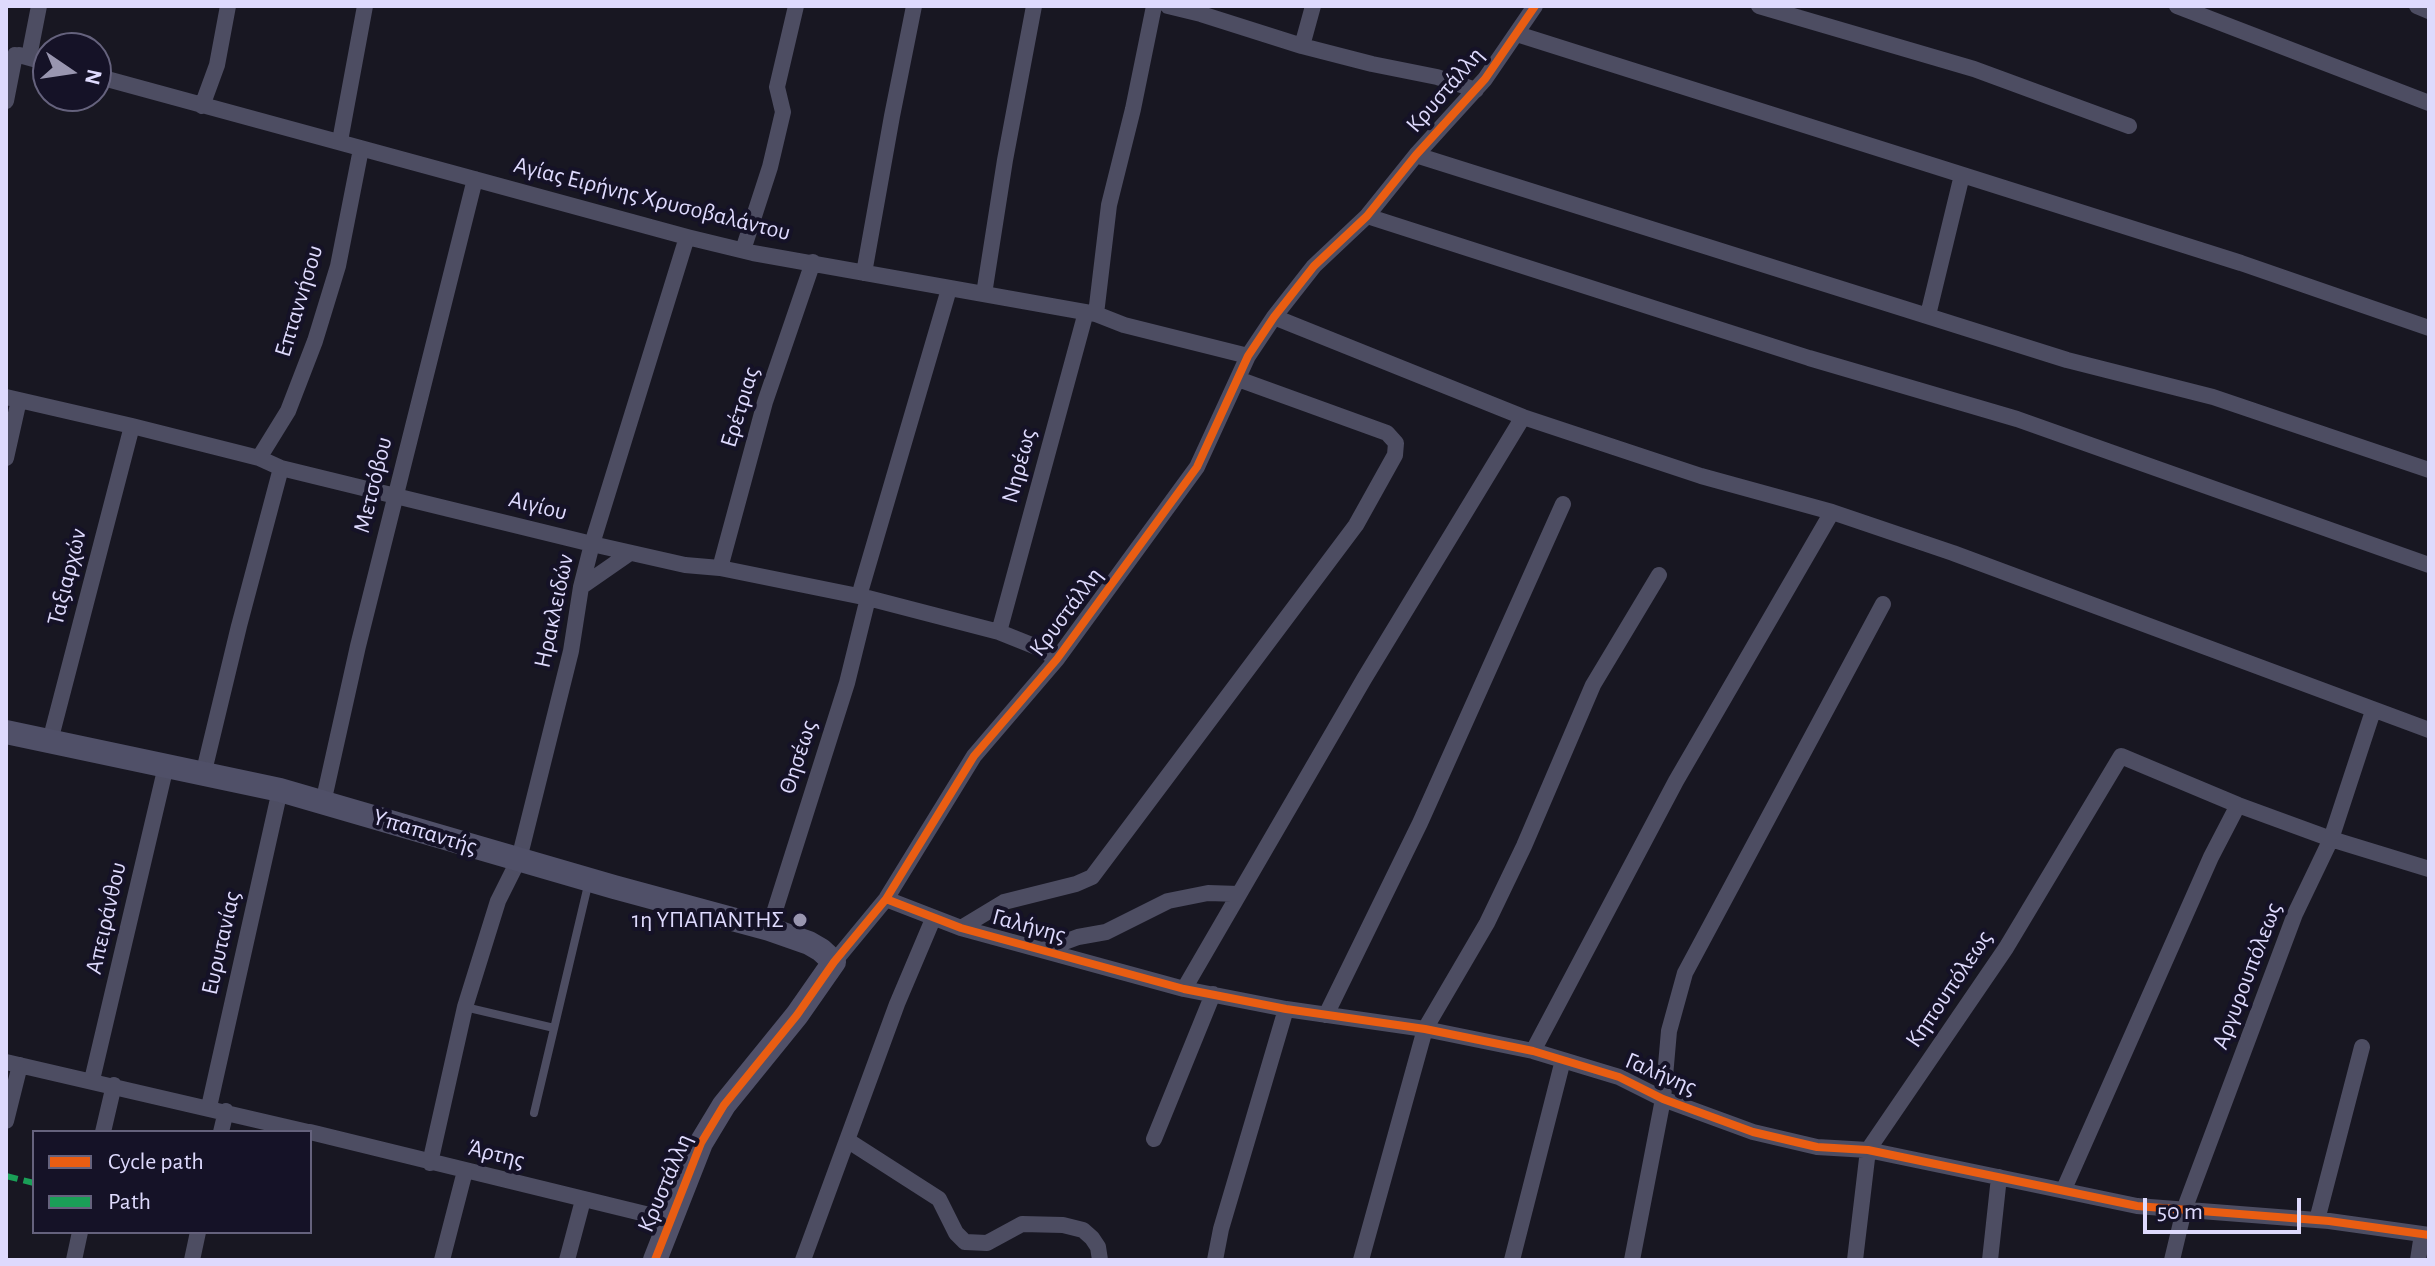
<!DOCTYPE html>
<html>
<head>
<meta charset="utf-8">
<style>
  body { margin:0 }
  #map { position:relative; width:2435px; height:1266px; overflow:hidden; background:#181722; font-family:"Alegreya Sans",sans-serif }
  canvas { display:block }
  .frame { position:absolute; inset:0; border:8px solid #dedafd; pointer-events:none }
  .legend { position:absolute; left:32px; top:1130px; width:280px; height:104px; box-sizing:border-box; background:#151227; border:2px solid #65627d; margin:0; padding:10px 14px; list-style:none; font-size:24px; color:#dedafd }
  .legend li { display:flex; align-items:center; gap:16px; height:40px }
  .legend b { width:40px; border:2px solid #65627d }
  .north { position:absolute; left:32px; top:32px; width:80px; height:80px; box-sizing:border-box; background:#151227; border:2px solid #65627d; border-radius:50%; rotate:103deg; font-size:22px; font-weight:700; line-height:32px; text-align:center; color:#dedafd }
  .north::after { content:''; display:block; margin:auto; width:28px; height:36px; background:#9996b0; clip-path:polygon(50% 0,100% 100%,50% 72%,0 100%) }
  .scale { position:absolute; left:2143px; top:1198px; width:158px; height:36px; box-sizing:border-box; border:4px solid #dedafd; border-top:0; padding-left:10px; font-size:24px; line-height:28px; white-space:nowrap; color:#dedafd; -webkit-text-stroke:6px #151227; paint-order:stroke }
</style>
</head>
<body>
<div id="map">
<canvas width="2435" height="1266"></canvas>
<div class="frame"></div>
<ul class="legend">
<li><b style="height:10px;background:#e95d12"></b>Cycle path</li>
<li><b style="height:10px;background:#1a9f57"></b>Path</li>
</ul>
<div class="north">N</div>
<div class="scale">50 m</div>
</div>
<script>
const g = document.querySelector('canvas').getContext('2d');
g.lineJoin = 'round';
const poly = rows => new Path2D(rows.map(r => 'M' + r).join(''));
function strokePath(path, color, width, dash) { g.strokeStyle = color; g.lineWidth = width; g.lineCap = dash ? 'butt' : 'round'; g.setLineDash(dash || []); g.stroke(path); }
function drawText(font, color, halo, rows, align = 'center') {
  g.font = font + ' "Alegreya Sans",sans-serif'; g.lineWidth = 8; g.setLineDash([]); g.textBaseline = 'middle'; g.strokeStyle = halo; g.fillStyle = color; for (const [text, x, y, turn = 0] of rows) {
    g.save(); g.translate(x, y); g.rotate((+turn || 0) * Math.PI / 180); g.textAlign = isNaN(turn) ? turn : align; if (halo) g.strokeText(text, 0, 0); g.fillText(text, 0, 0); g.restore();
  }
}
strokePath(poly([
  [465,1007,554,1028],
  [534,1113,589,881]
]), '#4d4d62', 8);
strokePath(poly([
  [1168,6,1201,14,1302,46,1372,64,1437,77,1476,90],
  [1759,6,1974,69,2129,126],
  [2177,6,2429,103],
  [2417,6,2429,11],
  [1517,34,2241,263,2429,328],
  [1302,46,1313,6],
  [19,55,48,63],
  [29,57,39,6],
  [96,76,687,237,753,253,1096,314,1124,325,1248,356],
  [6,101,15,55],
  [202,106,217,65,228,6],
  [340,141,365,6],
  [1416,155,2067,360,2213,397,2429,470],
  [1367,216,1809,358,2017,419,2429,565],
  [743,250,770,167,783,112,777,87,796,6],
  [864,273,892,116,914,6],
  [984,294,1005,160,1034,6],
  [1096,314,1109,205,1133,109,1154,6],
  [1928,315,1962,175],
  [1274,317,1523,417,1701,476,1832,512,1953,553,2429,730],
  [6,397,132,426,259,458,281,468,592,544,685,565,720,568,868,598,999,632,1039,648,1057,659],
  [6,458,19,400],
  [259,458,288,411,315,341,338,266,361,149],
  [720,568,765,402,813,262],
  [581,587,630,553],
  [859,596,949,289],
  [999,632,1086,312],
  [50,741,132,426],
  [203,775,239,626,281,468],
  [323,803,358,646,475,179],
  [886,899,961,928,1184,989,1286,1009,1425,1029,1533,1051,1619,1077,1663,1099,1753,1132,1817,1147,1868,1150,2137,1206,2329,1221,2429,1235],
  [961,928,1004,902,1076,884,1092,877,1356,525,1395,455,1396,443,1387,433,1238,379],
  [769,929,847,683,868,598],
  [1043,950,1078,937,1106,932,1168,901,1208,893,1239,894],
  [834,962,886,899,974,756,1057,659,1197,467,1248,356,1274,317,1314,266,1367,216,1416,155,1485,79,1535,6],
  [1184,989,1364,679,1523,417],
  [1326,1015,1420,823,1563,504],
  [1533,1051,1676,781,1832,512],
  [6,1062,308,1132],
  [92,1080,166,766],
  [209,1107,280,790],
  [6,1121,20,1065],
  [103,1132,114,1085],
  [221,1132,226,1111],
  [310,1132,670,1220],
  [1154,1139,1213,994],
  [847,1140,939,1199,956,1233,965,1242,987,1243,1022,1224,1063,1225,1083,1230,1092,1238,1098,1247,1100,1260],
  [430,1163,465,1007,498,901,519,859,571,651,581,587,592,544,687,237],
  [2064,1189,2211,857,2238,805],
  [2317,1220,2362,1047],
  [74,1260,80,1232],
  [192,1260,198,1232],
  [442,1260,465,1171],
  [567,1260,583,1200],
  [803,1260,897,1004,933,919],
  [1215,1260,1221,1229,1286,1009],
  [1361,1260,1425,1029,1487,923,1524,846,1593,685,1659,575],
  [1512,1260,1563,1060],
  [1632,1260,1663,1099,1669,1031,1685,973,1883,604],
  [1855,1260,1868,1150,2006,948,2121,756,2238,805,2331,839,2429,869],
  [1990,1260,1999,1177],
  [2172,1260,2184,1210,2295,914,2331,839,2373,711],
  [2418,1260,2422,1234]
]), '#4d4d62', 16);
strokePath(poly([
  [6,732,280,790,614,887,769,929,809,943,821,950,834,962,797,1015,724,1105,701,1143,655,1260]
]), '#505068', 24);
strokePath(poly([
  [6,1176,34,1183]
]), '#1a9f57', 6, [12, 6]);
strokePath(poly([
  [886,899,961,928,1184,989,1286,1009,1425,1029,1533,1051,1619,1077,1663,1099,1753,1132,1817,1147,1868,1150,2137,1206,2329,1221,2429,1235],
  [655,1260,701,1143,724,1105,797,1015,834,962,886,899,974,756,1057,659,1197,467,1248,356,1274,317,1314,266,1367,216,1416,155,1485,79,1535,6]
]), '#e95d12', 8);
for (const [x, y, r, color] of [
  [800,920,8,"#9996b0"]
]) { const dot = new Path2D(); dot.arc(x, y, r, 0, 2 * Math.PI); g.fillStyle = color; g.fill(dot); strokePath(dot, '#151227', 3); }
drawText('24px', '#dedafd', '#151227', [
  ["Κρυστάλλη",1445,90,-49],
  ["Αγίας Ειρήνης Χρυσοβαλάντου",652,199,14],
  ["Επταννήσου",299,301,-73],
  ["Ερέτριας",740,407,-73],
  ["Νηρέως",1019,466,-75],
  ["Μετσόβου",373,485,-76],
  ["Αιγίου",538,506,14],
  ["Ταξιαρχών",67,577,-76],
  ["Ηρακλειδών",554,611,-78],
  ["Κρυστάλλη",1066,612,-53],
  ["Θησέως",798,757,-72],
  ["Υπαπαντής",425,832,17],
  ["Απειράνθου",106,918,-77],
  ["Γαλήνης",1029,926,15],
  ["Ευρυτανίας",221,943,-77],
  ["Αργυρουπόλεως",2247,976,-69],
  ["Κηπουπόλεως",1949,989,-56],
  ["Γαλήνης",1661,1074,23],
  ["Άρτης",496,1154,14],
  ["Κρυστάλλη",665,1183,-67]
]);
drawText('24px', '#dedafd', '#151227', [
  ["1η ΥΠΑΠΑΝΤΗΣ",784,920]
], 'right');
</script>
</body>
</html>
